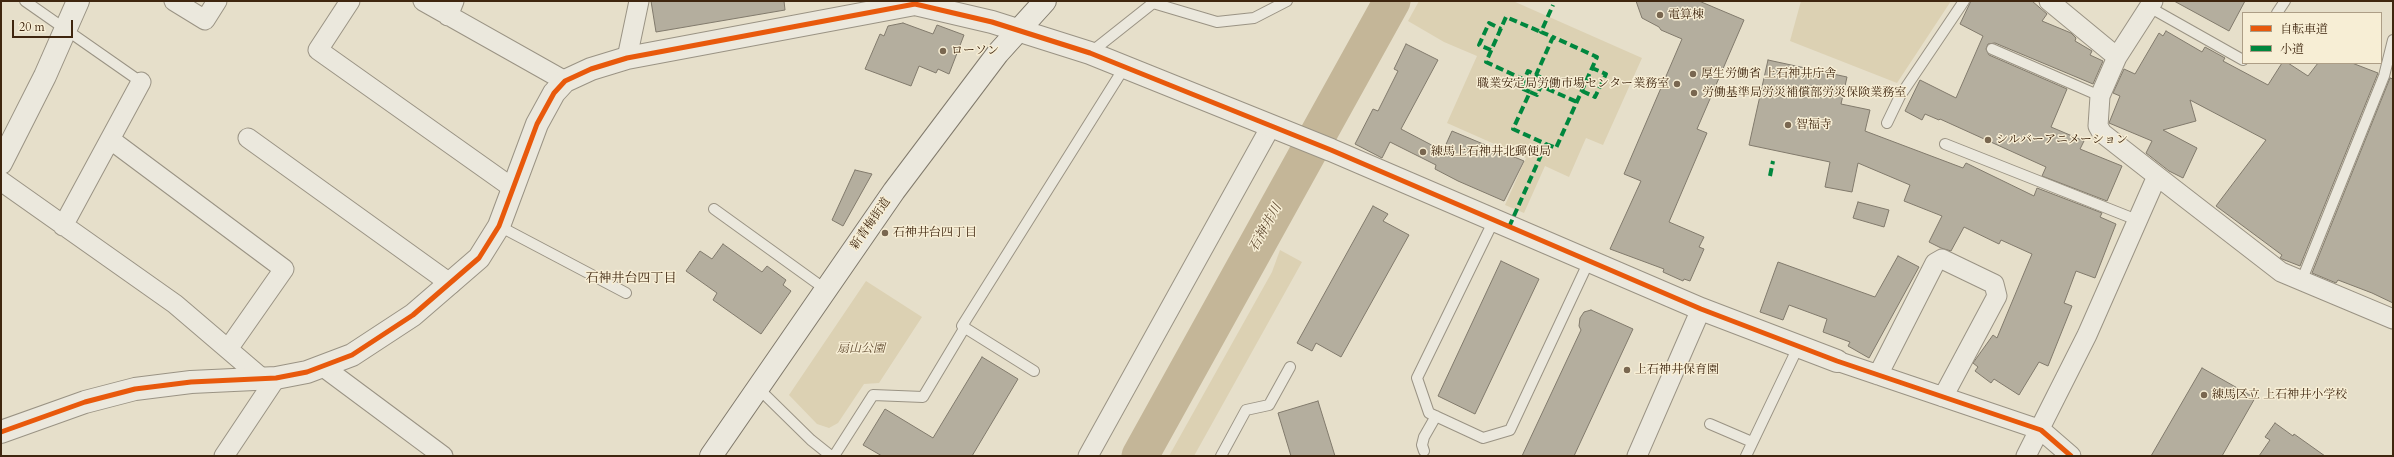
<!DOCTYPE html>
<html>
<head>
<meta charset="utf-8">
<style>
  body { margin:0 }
  #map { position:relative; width:2394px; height:457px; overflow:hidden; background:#e6dfca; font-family:Cardo,"Noto Serif JP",serif }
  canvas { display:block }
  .frame { position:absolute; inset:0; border:2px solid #3f260f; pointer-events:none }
  .legend { position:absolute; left:2242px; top:12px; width:140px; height:52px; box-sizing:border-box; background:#f7eed5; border:1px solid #ad9e86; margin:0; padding:5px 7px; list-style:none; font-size:12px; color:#3f260f }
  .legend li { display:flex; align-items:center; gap:8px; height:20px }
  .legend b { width:20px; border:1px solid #ad9e86 }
  .scale { position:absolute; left:12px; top:20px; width:61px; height:18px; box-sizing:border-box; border:2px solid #3f260f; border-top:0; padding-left:5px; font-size:12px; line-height:14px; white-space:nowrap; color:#3f260f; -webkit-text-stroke:3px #f7eed5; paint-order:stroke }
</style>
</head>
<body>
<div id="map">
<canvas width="2394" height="457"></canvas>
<div class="frame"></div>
<ul class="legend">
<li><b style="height:5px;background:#e8590c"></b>自転車道</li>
<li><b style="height:5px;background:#00873e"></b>小道</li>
</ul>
<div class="scale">20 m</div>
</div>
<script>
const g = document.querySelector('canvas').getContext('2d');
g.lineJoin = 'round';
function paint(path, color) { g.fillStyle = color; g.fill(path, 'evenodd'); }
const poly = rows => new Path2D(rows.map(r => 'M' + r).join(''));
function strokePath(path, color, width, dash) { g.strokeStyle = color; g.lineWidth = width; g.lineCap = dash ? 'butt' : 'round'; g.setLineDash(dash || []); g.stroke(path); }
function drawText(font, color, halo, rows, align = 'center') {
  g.font = font + ' Cardo,"Noto Serif JP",serif'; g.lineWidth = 3; g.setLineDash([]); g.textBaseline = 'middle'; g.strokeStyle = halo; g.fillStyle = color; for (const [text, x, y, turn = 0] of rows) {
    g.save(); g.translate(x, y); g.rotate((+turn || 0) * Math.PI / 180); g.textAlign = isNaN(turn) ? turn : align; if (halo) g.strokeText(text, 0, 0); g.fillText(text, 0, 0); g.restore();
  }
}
paint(poly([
  [1419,1,1513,1,1642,58,1603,145,1586,138,1569,177,1545,166,1524,213,1505,205,1526,158,1447,123,1477,56,1444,42,1408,21],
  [1801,1,1951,1,1897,83,1790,41],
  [1280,250,1302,262,1194,456,1169,456,1272,272],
  [866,281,922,317,879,383,864,384,838,423,829,428,817,424,789,395]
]), '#dcd1b3');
strokePath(poly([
  [1140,456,1392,1]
]), '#c4b698', 37);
const building = poly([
  [651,1,784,1,785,10,656,32,651,1],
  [1636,1,1699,1,1744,20,1697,129,1707,133,1669,222,1704,237,1699,247,1704,249,1690,281,1684,279,1683,281,1663,272,1664,269,1610,249,1641,181,1624,174,1682,39,1661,30,1659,27,1642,18,1636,1],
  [1971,1,2032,1,2047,14,2042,21,2071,33,2076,38,2075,41,2092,51,2090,55,2103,61,2093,84,1995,43,1988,44,1986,49,1989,55,2067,89,2051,127,2084,141,2080,149,2122,166,2107,201,2042,176,2046,167,1940,119,1939,120,1925,114,1922,120,1905,111,1920,80,1956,98,1983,36,1960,24,1971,1],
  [2174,1,2245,1,2229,31,2174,1],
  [903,23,933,34,937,25,964,35,949,74,938,69,936,73,919,66,911,86,865,69,880,34,884,36,888,26,903,23],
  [2166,31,2202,52,2205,47,2225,58,2223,61,2268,85,2282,63,2288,63,2308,76,2318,63,2352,63,2378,73,2300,266,2282,259,2280,258,2282,255,2216,206,2266,140,2190,100,2196,121,2163,130,2197,148,2183,178,2169,171,2146,153,2152,141,2109,123,2120,96,2113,93,2124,69,2135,74,2159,33,2163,36,2166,31],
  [1406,44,1438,60,1401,129,1443,151,1452,131,1524,161,1504,201,1458,181,1435,169,1436,165,1390,142,1382,158,1355,144,1373,109,1378,111,1398,71,1394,69,1406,44],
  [1768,60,1847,77,1841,104,1870,110,1865,131,1963,168,1966,163,2034,196,2037,188,2102,213,2100,217,2116,224,2095,278,2076,271,2064,303,2072,306,2048,366,2039,362,2019,395,1994,379,1991,383,1975,371,1978,367,1973,363,1993,335,1997,338,2032,254,2001,240,1999,244,1964,227,1951,251,1941,248,1929,242,1942,216,1904,201,1910,185,1858,163,1852,192,1825,187,1830,162,1749,145,1768,60],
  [2390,78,2393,79,2393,303,2372,293,2338,280,2336,283,2312,273,2390,78],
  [855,170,872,174,843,226,832,220,855,170],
  [1858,202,1889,210,1884,227,1853,218,1858,202],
  [1373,206,1388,214,1383,221,1409,235,1341,357,1316,343,1312,351,1297,343,1373,206],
  [723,244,762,272,767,266,786,280,783,285,791,291,761,334,713,300,717,293,686,271,700,251,712,259,723,244],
  [1898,256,1919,267,1869,358,1848,346,1850,342,1823,332,1827,319,1789,305,1783,320,1760,312,1778,262,1875,297,1898,256],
  [1501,261,1539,279,1475,414,1438,396,1501,261],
  [1591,310,1633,329,1574,456,1522,456,1581,330,1579,326,1580,318,1584,312,1591,310],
  [982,357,1018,379,972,456,882,456,863,445,885,409,933,438,982,357],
  [2202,368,2255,398,2222,456,2151,456,2202,368],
  [1318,401,1335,456,1291,456,1278,413,1318,401],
  [2275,423,2293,436,2294,434,2325,456,2259,456,2270,440,2265,437,2275,423]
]);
paint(building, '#b4ae9e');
strokePath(building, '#817a6c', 1);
const service = poly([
  [25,1,141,82],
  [2149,7,2243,60],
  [2277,13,2285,1],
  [1992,49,2100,96],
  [1090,53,1153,3,1217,22,1254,18,1287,1],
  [1887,123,1900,96,1964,1],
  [1945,144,2137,220],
  [714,209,825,289],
  [1494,220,1417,378,1429,413,1483,438,1510,430,1589,261],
  [499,226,626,293],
  [2301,282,2384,76,2393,40],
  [1034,371,962,326,1124,68],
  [758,388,811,440,831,456],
  [1710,424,1752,442],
  [1424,451,1422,445,1424,437,1436,416],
  [834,456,873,395,923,397,965,327],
  [1221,456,1246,410,1269,405,1290,367],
  [1746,456,1799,345]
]);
const minor = poly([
  [174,1,205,20,217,1],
  [350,1,318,50,514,189],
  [423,1,565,81],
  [2049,1,2117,57],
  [2153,1,2117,57,2100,96,2098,126,2102,133,2157,176],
  [448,16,454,1],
  [627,58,639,1],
  [248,138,451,284],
  [111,140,284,269,228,349],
  [1,181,175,304,264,380],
  [63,226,141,82],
  [1837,361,2041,430,2071,456],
  [322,366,443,456],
  [1878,375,1935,263,1942,259,1994,284,1997,296,1943,397],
  [224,456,276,378],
  [1088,456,1271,126],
  [1637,456,1701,309],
  [2026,456,2087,335,2157,176,2281,272,2393,319]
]);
const tertiary = poly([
  [1,163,45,76,78,1],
  [1,432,85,402,135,389,191,382,276,378,307,372,352,355,413,315,479,258,499,226,537,124,554,93,565,81,591,69,627,58,915,4,992,22,1090,53,1331,150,1701,309,1837,361]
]);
const secondary = poly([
  [711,456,894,191,998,53,1045,1]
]);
strokePath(service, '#9a9384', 12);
strokePath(minor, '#9a9384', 21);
strokePath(tertiary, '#9a9384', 24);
strokePath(secondary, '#817a6c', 24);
strokePath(service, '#ebe8dd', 10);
strokePath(minor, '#ebe8dd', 19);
strokePath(tertiary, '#ebe8dd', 22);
strokePath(secondary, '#ebe8dd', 22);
strokePath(poly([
  [1491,50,1479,45,1489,23,1501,29],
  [1536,75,1544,79,1541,86],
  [1525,80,1486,62,1506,17,1541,32],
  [1582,91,1595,97,1606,74,1592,68],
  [1530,92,1537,95,1541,86,1577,102],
  [1546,144,1556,148,1597,57,1553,37],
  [1770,176,1773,161],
  [1509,227,1546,144,1513,129,1530,92,1521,88,1528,71,1536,75,1553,37,1541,32,1553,5]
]), '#00873e', 4, [8, 4]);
strokePath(poly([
  [1,432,85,402,135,389,191,382,276,378,307,372,352,355,413,315,479,258,499,226,537,124,554,93,565,81,591,69,627,58,915,4,992,22,1090,53,1331,150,1701,309,1837,361,2041,430,2071,456]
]), '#e8590c', 5);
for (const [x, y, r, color] of [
  [1660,15,4,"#796750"],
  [943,51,4,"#796750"],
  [1693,74,4,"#796750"],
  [1677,84,4,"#796750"],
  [1694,93,4,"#796750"],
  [1788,125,4,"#796750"],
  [1988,140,4,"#796750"],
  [1423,152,4,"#796750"],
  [885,233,4,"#796750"],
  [1627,370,4,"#796750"],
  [2204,395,4,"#796750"]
]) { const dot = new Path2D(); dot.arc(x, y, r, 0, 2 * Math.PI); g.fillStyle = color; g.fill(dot); strokePath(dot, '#f7eed5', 1.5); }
drawText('12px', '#3f260f', '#f7eed5', [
  ["電算棟",1668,15],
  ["ローソン",951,51],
  ["厚生労働省 上石神井庁舎",1701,74],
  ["職業安定局労働市場センター業務室",1669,84,"right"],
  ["労働基準局労災補償部労災保険業務室",1702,93],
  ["智福寺",1796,125],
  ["シルバーアニメーション",1996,140],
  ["練馬上石神井北郵便局",1431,152],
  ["石神井台四丁目",893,233],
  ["上石神井保育園",1635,370],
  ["練馬区立 上石神井小学校",2212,395]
], 'left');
drawText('12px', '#3f260f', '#f7eed5', [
  ["新青梅街道",871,224,-55]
]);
drawText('italic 12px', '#644e33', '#f7eed5', [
  ["扇山公園",861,349]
]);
drawText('italic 13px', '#624c32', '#f7eed5', [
  ["石神井川",1266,228,-61]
]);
drawText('13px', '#3f260f', '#f7eed5', [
  ["石神井台四丁目",631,279]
]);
</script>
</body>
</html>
